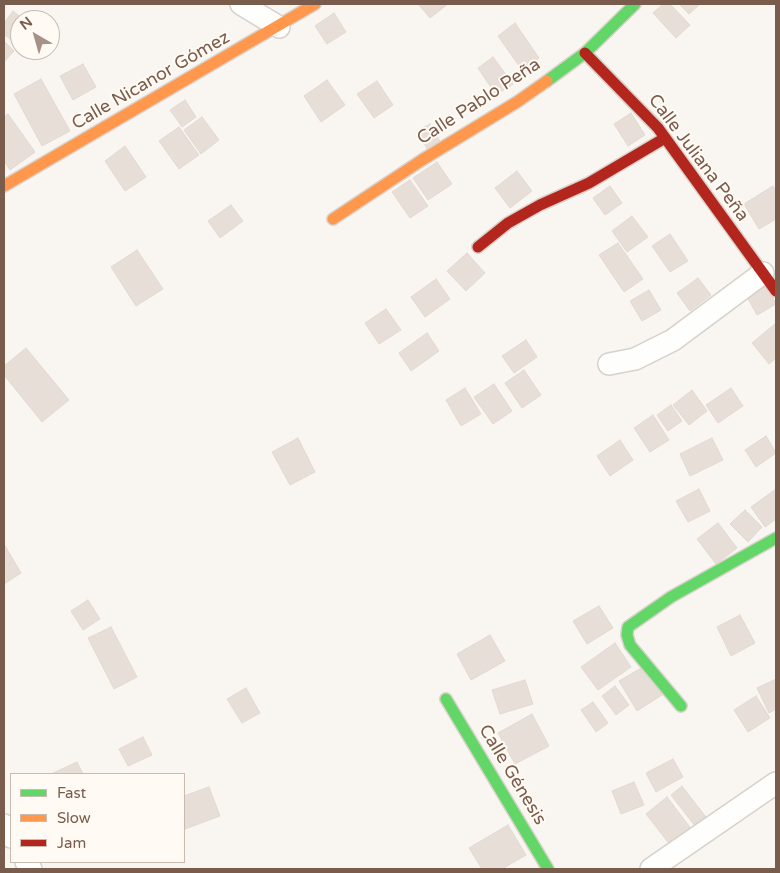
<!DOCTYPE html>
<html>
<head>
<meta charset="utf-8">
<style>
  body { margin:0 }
  #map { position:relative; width:780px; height:873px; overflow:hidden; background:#f9f5f0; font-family:"Varela Round",sans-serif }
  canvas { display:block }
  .frame { position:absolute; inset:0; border:5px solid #7a5c4d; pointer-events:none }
  .legend { position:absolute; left:10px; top:773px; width:175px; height:90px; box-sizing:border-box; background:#fffaf3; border:1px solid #cabbb1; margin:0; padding:6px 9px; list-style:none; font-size:15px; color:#7a5c4d }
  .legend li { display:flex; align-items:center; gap:10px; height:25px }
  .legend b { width:25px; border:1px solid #cabbb1 }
  .north { position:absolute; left:10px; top:10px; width:50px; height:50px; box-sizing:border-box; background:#fffaf3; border:1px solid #cabbb1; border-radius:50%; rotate:322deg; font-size:14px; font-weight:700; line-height:20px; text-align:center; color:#7a5c4d }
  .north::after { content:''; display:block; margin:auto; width:18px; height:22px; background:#a69286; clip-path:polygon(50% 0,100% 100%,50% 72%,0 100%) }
</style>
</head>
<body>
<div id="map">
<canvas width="780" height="873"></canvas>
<div class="frame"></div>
<ul class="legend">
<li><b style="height:6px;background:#63d668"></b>Fast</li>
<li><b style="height:6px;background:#ff974d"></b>Slow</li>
<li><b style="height:6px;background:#b3261e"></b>Jam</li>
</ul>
<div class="north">N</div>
</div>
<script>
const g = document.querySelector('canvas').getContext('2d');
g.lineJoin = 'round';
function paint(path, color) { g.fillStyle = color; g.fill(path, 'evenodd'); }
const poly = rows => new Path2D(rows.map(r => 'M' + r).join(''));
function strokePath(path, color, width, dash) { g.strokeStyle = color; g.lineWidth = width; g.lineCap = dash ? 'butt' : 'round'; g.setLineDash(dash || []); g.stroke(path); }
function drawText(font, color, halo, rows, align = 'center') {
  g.font = font + ' "Varela Round",sans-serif'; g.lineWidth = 4; g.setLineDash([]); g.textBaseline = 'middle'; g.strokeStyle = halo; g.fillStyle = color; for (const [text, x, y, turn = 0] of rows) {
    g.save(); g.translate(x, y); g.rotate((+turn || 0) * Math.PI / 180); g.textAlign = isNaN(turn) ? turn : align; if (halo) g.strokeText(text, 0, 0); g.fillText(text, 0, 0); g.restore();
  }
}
const building = poly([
  [418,4,448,4,430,18,418,4],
  [663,4,670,4,690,25,676,38,653,13,663,4],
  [679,4,700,4,689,14,679,4],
  [13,11,24,20,20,20,20,48,4,34,4,23,13,11],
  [334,13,346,32,327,44,315,26,334,13],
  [515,23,539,58,522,70,498,36,515,23],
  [4,41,14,51,4,62,4,41],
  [493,57,513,84,496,95,478,68,493,57],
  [83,64,96,87,73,100,60,76,83,64],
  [41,79,70,131,42,146,14,94,41,79],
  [327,80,345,105,321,122,304,96,327,80],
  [377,81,393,105,374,118,357,94,377,81],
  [185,100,196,117,182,127,170,110,185,100],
  [631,113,645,135,628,146,614,124,631,113],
  [8,114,35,152,10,170,4,161,4,117,8,114],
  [202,117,219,140,201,154,184,130,202,117],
  [430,124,441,143,428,150,417,131,430,124],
  [179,127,199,155,179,169,159,141,179,127],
  [125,146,146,177,125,191,105,161,125,146],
  [437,162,452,184,428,200,413,178,437,162],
  [517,171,532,191,510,208,495,188,517,171],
  [410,180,428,206,410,218,392,192,410,180],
  [610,186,622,203,605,215,593,198,610,186],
  [773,186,776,191,776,219,759,229,744,204,773,186],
  [231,205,243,221,220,238,208,221,231,205],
  [632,216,648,237,627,252,612,231,632,216],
  [670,234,688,261,670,272,652,246,670,234],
  [618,243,643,279,624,292,599,255,618,243],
  [137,250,163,289,136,306,111,267,137,250],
  [467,253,485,273,466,291,447,271,467,253],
  [698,278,711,295,690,311,677,293,698,278],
  [436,279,450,299,425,317,411,297,436,279],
  [767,285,776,304,757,315,747,297,767,285],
  [649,290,661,310,642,321,630,301,649,290],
  [386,309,401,330,379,344,365,323,386,309],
  [776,323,776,358,769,364,752,343,776,323],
  [427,333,439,351,411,371,399,353,427,333],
  [526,340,537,357,514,373,502,356,526,340],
  [26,348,69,400,42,422,4,375,4,366,26,348],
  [524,370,541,395,522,408,505,383,524,370],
  [494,384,512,411,493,424,474,397,494,384],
  [465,388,481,414,461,426,446,400,465,388],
  [731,388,743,406,718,423,706,405,731,388],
  [692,390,707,411,689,425,673,405,692,390],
  [671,405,682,421,668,431,657,415,671,405],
  [653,415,669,440,650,452,634,428,653,415],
  [766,436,776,453,756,467,745,450,766,436],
  [298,438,315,472,290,485,272,452,298,438],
  [712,438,723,460,690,476,680,454,712,438],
  [620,440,633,460,610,476,597,456,620,440],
  [699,489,710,511,688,522,676,501,699,489],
  [776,489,776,519,765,527,751,507,776,489],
  [745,510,762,527,748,542,730,524,745,510],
  [718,523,737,548,716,564,697,539,718,523],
  [4,544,21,573,4,584,4,544],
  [88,600,100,619,83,630,71,611,88,600],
  [599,606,613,628,587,644,573,621,599,606],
  [740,615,755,643,731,656,717,627,740,615],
  [111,627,137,677,114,689,88,638,111,627],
  [490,635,505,661,471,680,457,654,490,635],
  [615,643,631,667,598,690,581,667,615,643],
  [645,666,662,695,637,711,619,681,645,666],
  [776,679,776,709,769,713,757,688,776,679],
  [525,680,533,704,500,714,492,690,525,680],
  [615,686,629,705,616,715,602,696,615,686],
  [246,688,260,713,242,723,227,699,246,688],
  [756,696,770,718,748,732,734,710,756,696],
  [593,702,608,723,596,732,581,710,593,702],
  [532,714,549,746,515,764,498,733,532,714],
  [143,737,152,755,128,766,119,749,143,737],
  [673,759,683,777,656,792,646,773,673,759],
  [77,762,83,774,51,774,77,762],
  [634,782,644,805,621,814,612,791,634,782],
  [682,786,706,817,695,826,671,795,682,786],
  [209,787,220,816,185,829,184,796,209,787],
  [667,797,692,830,671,846,646,814,667,797],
  [508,825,526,855,502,869,482,869,469,848,508,825]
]);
paint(building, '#e6ded7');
strokePath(building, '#e2d8d2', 1);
const street = poly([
  [241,4,279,27],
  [609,364,635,359,673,340,763,273],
  [4,825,11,837],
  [26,862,31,869],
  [651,869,776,783]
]);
const fast = poly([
  [547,81,585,53,635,4],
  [446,699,548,869],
  [681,706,630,645,627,635,628,627,671,597,776,538]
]);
const slow = poly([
  [4,186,315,4],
  [333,219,422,160,517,102,547,81]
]);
const jam = poly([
  [585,53,658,128,776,291],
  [478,247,508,223,540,205,589,183,665,138]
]);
strokePath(street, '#d7d1cb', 24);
strokePath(fast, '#d9d2cb', 14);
strokePath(slow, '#d9d2cb', 14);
strokePath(jam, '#d9d2cb', 14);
strokePath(street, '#fefefd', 21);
strokePath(fast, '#63d668', 11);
strokePath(slow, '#ff974d', 11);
strokePath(jam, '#b3261e', 11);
drawText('18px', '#7a5c4d', '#fffaf3', [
  ["Calle Nicanor Gómez",151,81,-30],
  ["Calle Pablo Peña",479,102,-33],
  ["Calle Juliana Peña",698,158,53],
  ["Calle Génesis",512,775,59]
]);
</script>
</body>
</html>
